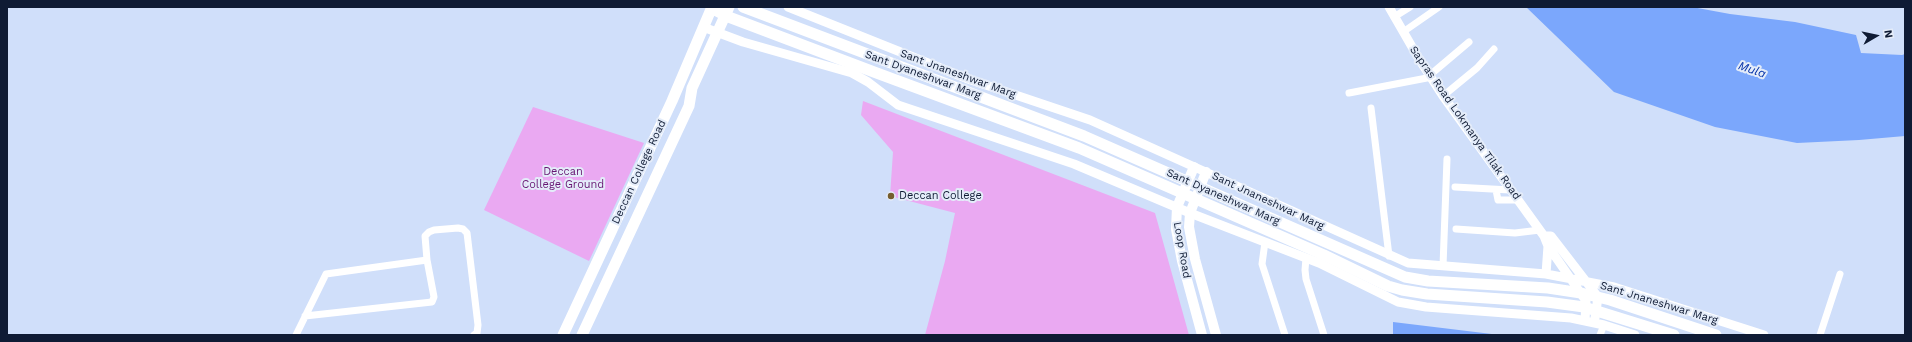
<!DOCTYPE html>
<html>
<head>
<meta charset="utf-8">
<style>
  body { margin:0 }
  #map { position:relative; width:1912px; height:342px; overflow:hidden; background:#d0dffa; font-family:"Work Sans",sans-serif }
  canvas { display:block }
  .frame { position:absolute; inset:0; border:8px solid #0f1b34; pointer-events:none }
  .north { position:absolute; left:1856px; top:16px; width:40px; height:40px; -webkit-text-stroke:3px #e4ecf9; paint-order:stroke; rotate:81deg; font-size:11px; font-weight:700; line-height:16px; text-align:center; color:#0f1b34 }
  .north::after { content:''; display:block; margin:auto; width:14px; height:18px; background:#0f1b34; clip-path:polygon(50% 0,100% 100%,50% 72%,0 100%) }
</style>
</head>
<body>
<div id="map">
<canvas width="1912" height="342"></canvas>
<div class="frame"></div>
<div class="north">N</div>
</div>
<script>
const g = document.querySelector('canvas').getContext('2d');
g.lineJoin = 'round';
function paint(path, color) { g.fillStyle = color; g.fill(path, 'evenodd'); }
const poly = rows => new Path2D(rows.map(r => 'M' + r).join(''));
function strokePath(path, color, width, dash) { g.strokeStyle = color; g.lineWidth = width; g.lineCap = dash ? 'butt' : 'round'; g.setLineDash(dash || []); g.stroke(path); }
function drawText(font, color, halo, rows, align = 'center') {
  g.font = font + ' "Work Sans",sans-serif'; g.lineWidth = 4; g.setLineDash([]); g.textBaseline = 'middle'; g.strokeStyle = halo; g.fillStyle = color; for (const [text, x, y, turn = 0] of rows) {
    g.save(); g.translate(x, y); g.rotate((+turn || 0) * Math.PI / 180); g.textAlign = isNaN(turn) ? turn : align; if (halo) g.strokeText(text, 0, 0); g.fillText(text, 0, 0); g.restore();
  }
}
paint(poly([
  [863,101,1155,213,1189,335,925,335,945,261,955,213,890,196,893,152,861,115],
  [533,107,644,143,589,261,484,210]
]), '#eaa9f2');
paint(poly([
  [1526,7,1692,7,1730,14,1795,22,1856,35,1861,53,1902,55,1905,54,1905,136,1859,140,1797,143,1715,127,1614,92],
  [1393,322,1500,335,1393,335]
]), '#7ba7fc');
strokePath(poly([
  [1394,17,1410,7],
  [1403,32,1439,7],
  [1430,75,1469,42],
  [1349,93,1432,77],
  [1443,96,1477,68,1494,49],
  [1371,108,1389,256],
  [1455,187,1510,190],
  [1496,190,1498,200,1518,200],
  [1456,229,1515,233,1540,230],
  [1265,242,1262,264,1285,335],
  [1306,258,1305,270,1306,279,1324,335],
  [1443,266,1447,159],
  [305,316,432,302,434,297,427,260,425,236,429,232,434,230,458,228,463,229,467,233,478,325,477,333,474,335],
  [296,335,326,274,427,260],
  [1600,335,1604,325],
  [1820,335,1840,274]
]), '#fff', 7);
strokePath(poly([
  [788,7,968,79,1090,120,1408,263,1546,274,1614,287,1764,335],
  [1389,7,1419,59,1443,96,1544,236,1548,246,1586,301,1585,321],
  [703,27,743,42,852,73,868,82,898,105,1074,164,1190,213,1319,263,1398,302,1426,307,1571,318,1604,325,1635,335],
  [1544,236,1551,236,1598,297,1595,318],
  [1546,274,1548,246]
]), '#fff', 9);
strokePath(poly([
  [1194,167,1177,207,1176,229,1182,261,1202,335],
  [1206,172,1190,213,1189,227,1195,259,1216,335]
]), '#fff', 10);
strokePath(poly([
  [743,7,1084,136,1405,277,1428,281,1548,288,1581,293,1610,300,1716,335],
  [711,8,726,16,874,72,1079,148,1324,255,1388,286,1402,290,1427,294,1547,302,1584,307,1674,335],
  [563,335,672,101,712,7],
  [582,335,689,106,692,88,729,7]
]), '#fff', 11);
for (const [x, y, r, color] of [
  [891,196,4,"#755d2e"]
]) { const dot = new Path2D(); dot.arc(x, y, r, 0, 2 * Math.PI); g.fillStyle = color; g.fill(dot); strokePath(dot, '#e4ecf9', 1.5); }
drawText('11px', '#0f1b34', '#e4ecf9', [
  ["Sant Jnaneshwar Marg",958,74,20],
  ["Sant Dyaneshwar Marg",923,75,20],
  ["Sapras Road Lokmanya Tilak Road",1465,123,55],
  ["Deccan College Road",639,172,-65],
  ["Sant Dyaneshwar Marg",1223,197,24],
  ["Sant Jnaneshwar Marg",1268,201,25],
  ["Loop Road",1182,250,80],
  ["Sant Jnaneshwar Marg",1659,303,17]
]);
drawText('11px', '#671672', '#e4ecf9', [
  ["Deccan",563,172],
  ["College Ground",563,185]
]);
drawText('11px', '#0f1b34', '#e4ecf9', [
  ["Deccan College",899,196]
], 'left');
drawText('italic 12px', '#002fa8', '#e4ecf9', [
  ["Mula",1752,70,19]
]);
</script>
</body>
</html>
